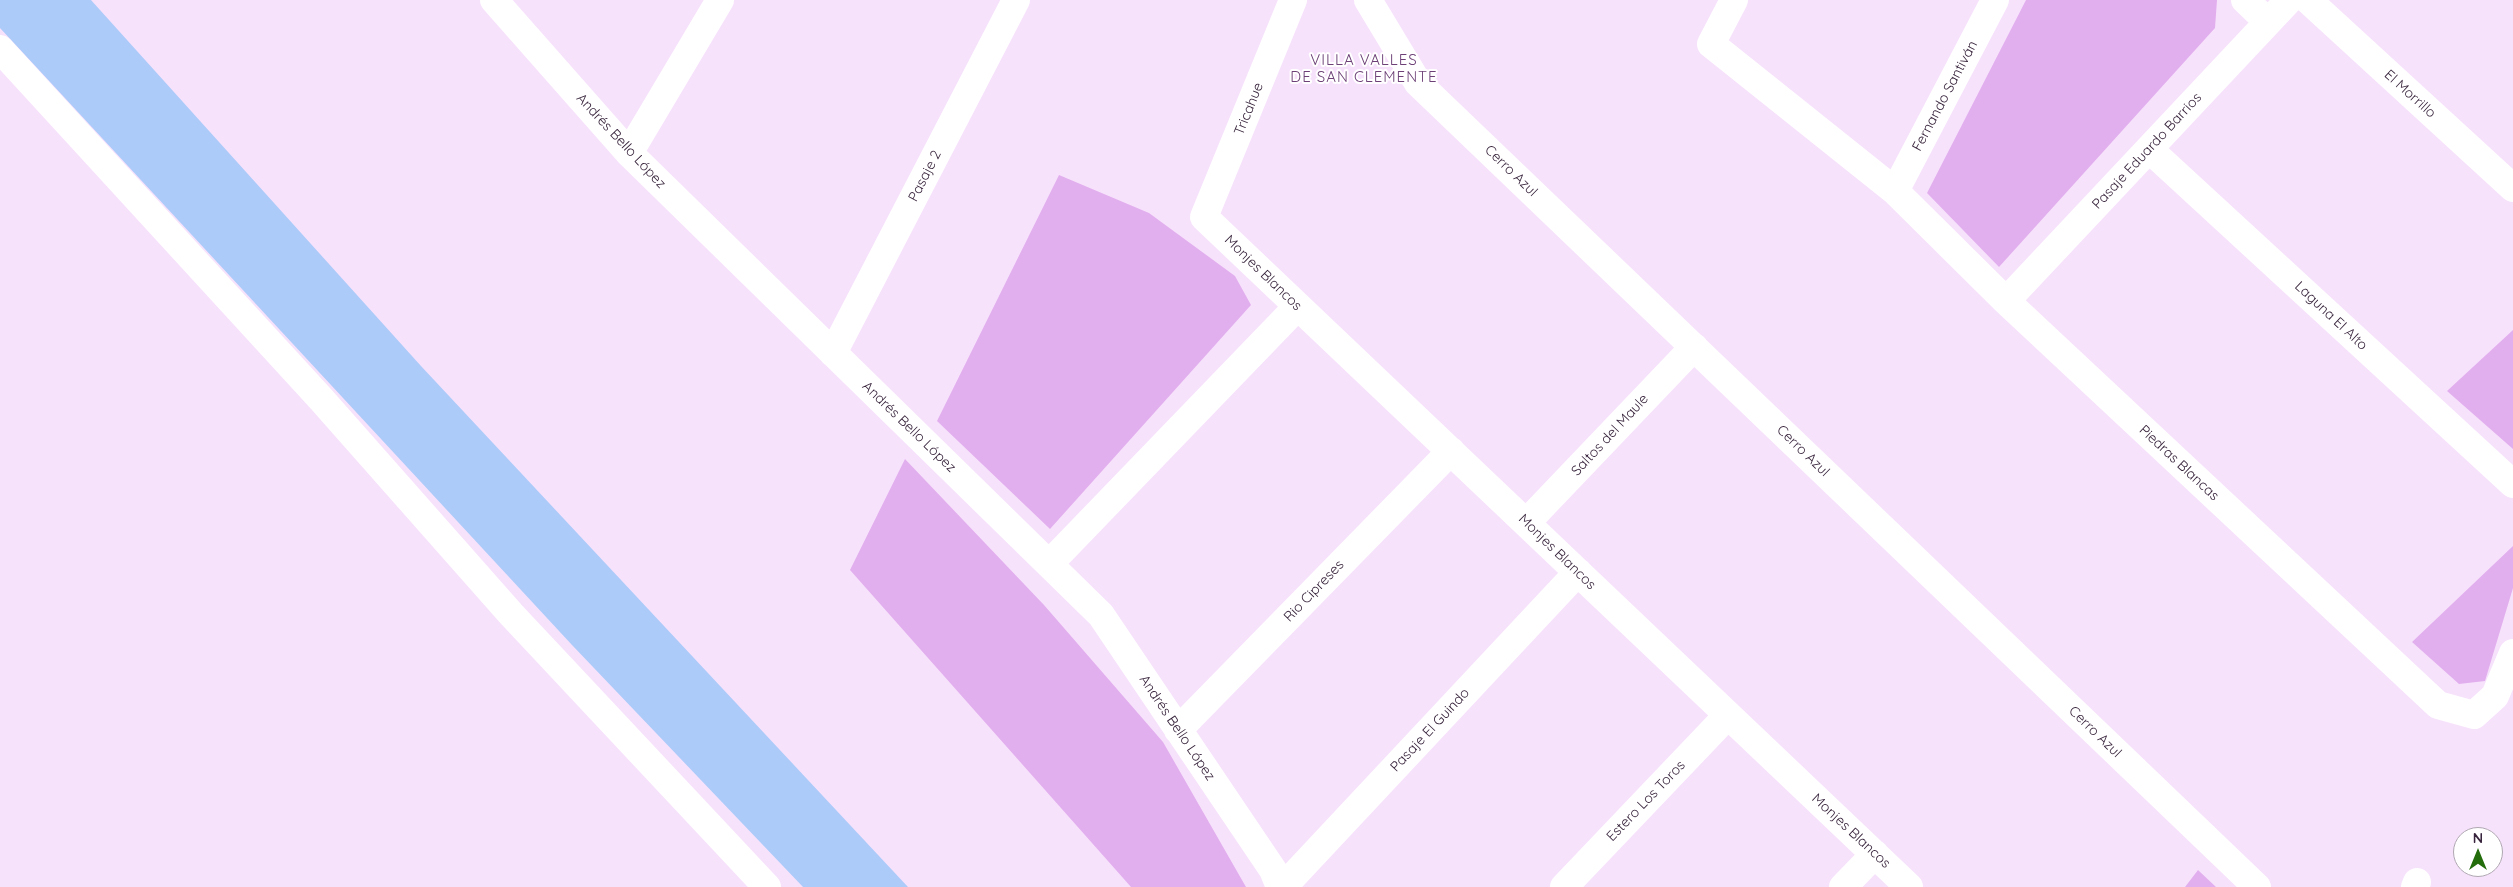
<!DOCTYPE html>
<html>
<head>
<meta charset="utf-8">
<style>
  body { margin:0 }
  #map { position:relative; width:2513px; height:887px; overflow:hidden; background:#f7e2fc; font-family:Quicksand,sans-serif }
  canvas { display:block }
  .north { position:absolute; left:2453px; top:827px; width:50px; height:50px; box-sizing:border-box; background:#fff; border:1px solid #afa7b1; border-radius:50%; rotate:0deg; font-size:14px; font-weight:700; line-height:20px; text-align:center; color:#37233b }
  .north::after { content:''; display:block; margin:auto; width:18px; height:22px; background:#246d0c; clip-path:polygon(50% 0,100% 100%,50% 72%,0 100%) }
</style>
</head>
<body>
<div id="map">
<canvas width="2513" height="887"></canvas>
<div class="north">N</div>
</div>
<script>
const g = document.querySelector('canvas').getContext('2d');
g.lineJoin = 'round';
function paint(path, color) { g.fillStyle = color; g.fill(path, 'evenodd'); }
const poly = rows => new Path2D(rows.map(r => 'M' + r).join(''));
function strokePath(path, color, width, dash) { g.strokeStyle = color; g.lineWidth = width; g.lineCap = dash ? 'butt' : 'round'; g.setLineDash(dash || []); g.stroke(path); }
function drawText(font, color, halo, rows, align = 'center') {
  g.font = font + ' Quicksand,sans-serif'; g.lineWidth = 4; g.setLineDash([]); g.textBaseline = 'middle'; g.strokeStyle = halo; g.fillStyle = color; for (const [text, x, y, turn = 0] of rows) {
    g.save(); g.translate(x, y); g.rotate((+turn || 0) * Math.PI / 180); g.textAlign = isNaN(turn) ? turn : align; if (halo) g.strokeText(text, 0, 0); g.fillText(text, 0, 0); g.restore();
  }
}
paint(poly([
  [2026,0,2217,0,2215,28,1999,267,1927,193],
  [1059,175,1149,213,1235,276,1251,305,1050,529,937,421],
  [2513,330,2513,449,2447,391],
  [905,459,1044,605,1163,742,1246,887,1131,887,850,570],
  [2513,546,2513,588,2485,681,2459,684,2412,642],
  [2198,870,2216,887,2185,887]
]), '#e2afee');
paint(poly([
  [0,0,91,0,421,366,908,887,803,887,572,645,0,28]
]), '#adcbf9');
strokePath(poly([
  [494,0,629,153,1101,615,1273,870,1280,887],
  [1293,0,1204,217,1909,887],
  [1368,0,1418,83,2257,887],
  [1734,0,1711,44,1895,191,2006,301,2438,705,2474,715,2495,696,2513,653],
  [2245,0,2268,22],
  [2308,0,2513,188],
  [0,49,321,399,511,614,767,887],
  [2149,149,2513,484],
  [629,153,720,0],
  [1895,191,1995,0],
  [2006,301,2289,0],
  [833,353,1016,0],
  [1526,523,1694,347],
  [1049,564,1298,306],
  [1178,730,1451,451],
  [1283,887,1578,572],
  [1564,887,1728,715],
  [1843,887,1875,854],
  [2415,887,2417,882]
]), '#fff', 28);
drawText('14px', '#37233b', '#fff', [
  ["El Morrillo",2410,94,42],
  ["Fernando Santiván",1945,96,-62],
  ["Tricahue",1249,109,-68],
  ["Andrés Bello López",621,141,47],
  ["Pasaje Eduardo Barrios",2147,151,-47],
  ["Cerro Azul",1511,171,44],
  ["Pasaje 2",925,176,-63],
  ["Monjes Blancos",1263,273,44],
  ["Laguna El Alto",2331,316,43],
  ["Andrés Bello López",909,427,44],
  ["Saltos del Maule",1610,435,-47],
  ["Cerro Azul",1803,451,44],
  ["Piedras Blancas",2179,463,43],
  ["Monjes Blancos",1557,552,44],
  ["Rio Cipreses",1314,591,-46],
  ["Andrés Bello López",1177,728,56],
  ["Pasaje El Guindo",1430,730,-47],
  ["Cerro Azul",2095,732,44],
  ["Estero Los Toros",1646,801,-46],
  ["Monjes Blancos",1851,831,43]
]);
g.letterSpacing = '1px';
drawText('15px', '#6d4177', '#fff', [
  ["VILLA VALLES",1364,60],
  ["DE SAN CLEMENTE",1364,77]
]);
g.letterSpacing = '0px';
</script>
</body>
</html>
